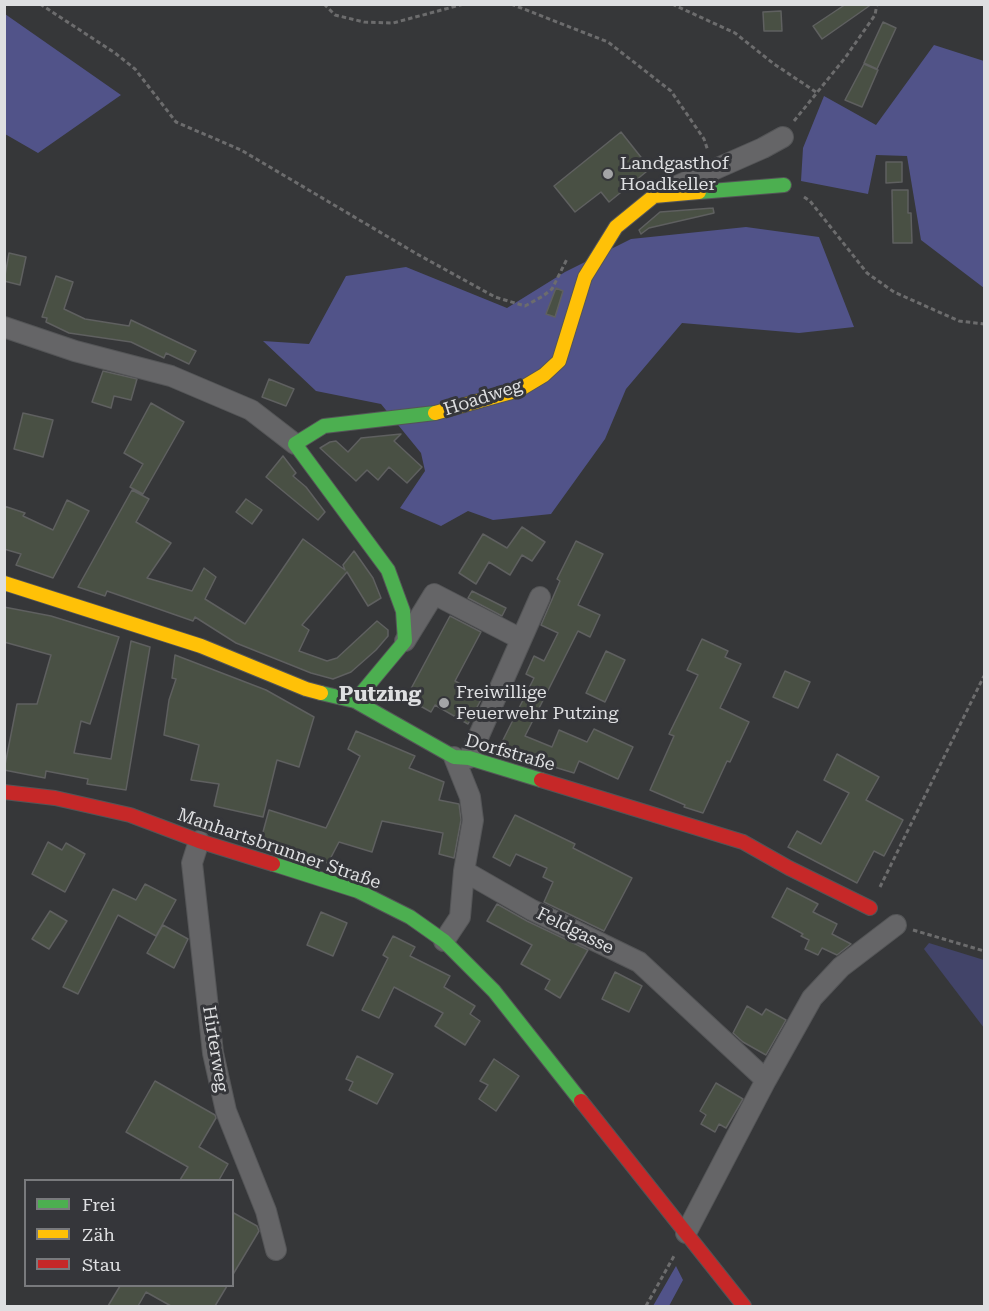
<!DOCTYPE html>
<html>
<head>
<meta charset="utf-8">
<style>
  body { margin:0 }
  #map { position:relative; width:989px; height:1311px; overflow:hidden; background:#363739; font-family:"Roboto Serif",serif }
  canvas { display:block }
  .frame { position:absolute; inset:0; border:6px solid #dedfe1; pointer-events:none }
  .legend { position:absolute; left:24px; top:1179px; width:210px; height:108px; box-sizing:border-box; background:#35363a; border:2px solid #797a7d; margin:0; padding:8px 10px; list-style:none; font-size:18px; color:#dedfe1 }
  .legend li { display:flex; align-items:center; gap:12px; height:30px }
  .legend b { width:30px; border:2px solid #797a7d }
</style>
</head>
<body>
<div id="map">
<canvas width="989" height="1311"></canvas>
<div class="frame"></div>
<ul class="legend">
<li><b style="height:8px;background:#4caf50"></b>Frei</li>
<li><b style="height:8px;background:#ffc107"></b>Zäh</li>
<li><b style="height:8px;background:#c62828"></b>Stau</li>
</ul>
</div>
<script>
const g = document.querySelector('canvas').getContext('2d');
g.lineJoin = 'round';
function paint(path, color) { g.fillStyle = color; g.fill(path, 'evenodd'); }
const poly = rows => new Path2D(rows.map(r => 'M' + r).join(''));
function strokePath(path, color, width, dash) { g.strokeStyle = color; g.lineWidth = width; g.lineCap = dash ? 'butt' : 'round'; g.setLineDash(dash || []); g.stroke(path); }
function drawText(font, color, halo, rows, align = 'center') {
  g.font = font + ' "Roboto Serif",serif'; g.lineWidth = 6; g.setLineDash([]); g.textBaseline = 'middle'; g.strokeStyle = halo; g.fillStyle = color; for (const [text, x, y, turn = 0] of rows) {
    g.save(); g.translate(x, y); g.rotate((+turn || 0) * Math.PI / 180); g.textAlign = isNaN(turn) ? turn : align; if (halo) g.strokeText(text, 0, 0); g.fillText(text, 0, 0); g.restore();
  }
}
paint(poly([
  [929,943,984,960,984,1028,924,949]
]), '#424469');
paint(poly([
  [5,14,121,95,38,153,5,134],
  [934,45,984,61,984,288,921,240,907,156,876,155,868,194,801,181,803,148,824,96,876,125],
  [746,227,819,237,854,327,799,333,682,323,626,389,605,439,551,514,493,520,468,511,441,526,400,508,425,471,421,453,381,404,316,391,263,341,309,344,346,276,406,267,507,308,565,272,631,239],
  [676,1266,683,1280,669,1306,653,1306]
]), '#515389');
const building = poly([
  [846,4,872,4,822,39,813,26,846,4],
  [781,11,782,31,764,31,763,12,781,11],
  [883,22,896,28,877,69,864,63,883,22],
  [864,64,878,70,862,107,845,100,864,64],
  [621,132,648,166,644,170,646,172,609,202,601,192,575,212,554,186,621,132],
  [886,162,902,162,902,182,886,183,886,162],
  [892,190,908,190,908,213,911,213,912,243,893,243,892,190],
  [713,208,714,213,649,228,641,234,639,230,660,212,713,208],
  [9,253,26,257,20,285,4,281,9,253],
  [56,276,73,282,64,309,85,319,129,326,131,320,196,351,189,364,166,353,164,358,131,342,69,333,46,322,47,318,42,317,56,276],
  [556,288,563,291,555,317,546,314,556,288],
  [103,371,137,379,131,400,114,396,111,408,92,402,103,371],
  [269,379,294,389,286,406,262,397,269,379],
  [151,403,184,422,143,494,130,487,143,464,124,453,151,403],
  [23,413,53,420,43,457,14,449,23,413],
  [401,434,394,441,422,467,407,483,389,467,378,480,367,470,356,481,320,448,330,442,336,441,348,452,361,438,401,434],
  [283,456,296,473,293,476,306,487,325,512,318,520,266,477,283,456],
  [132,490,149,499,136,522,171,543,147,578,192,591,204,568,216,577,205,599,245,624,303,539,345,570,343,565,354,551,373,578,381,598,368,606,347,572,302,625,309,630,299,651,327,661,337,658,377,621,388,630,388,636,376,650,351,672,333,679,311,673,236,643,195,617,193,621,107,591,105,596,78,587,132,490],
  [246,499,262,510,252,524,236,512,246,499],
  [67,500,89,511,53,578,16,565,21,554,4,549,4,506,25,513,23,516,53,530,67,500],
  [522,527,545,542,532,561,522,555,510,575,489,562,476,584,459,573,483,534,507,548,522,527],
  [576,541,603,554,578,605,600,615,590,637,578,631,525,736,552,747,559,730,587,742,594,729,633,747,618,779,579,761,574,773,498,750,534,678,526,674,534,656,544,661,558,633,541,625,560,581,557,579,576,541],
  [472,591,506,608,502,616,468,598,472,591],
  [4,607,51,616,119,637,90,724,81,721,74,753,111,759,131,641,150,647,126,790,87,784,88,779,46,771,45,778,4,770,17,704,37,704,51,655,4,642,4,607],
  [450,616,481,632,455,681,483,696,468,724,435,705,431,712,406,698,450,616],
  [702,639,728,651,725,657,741,664,720,708,749,722,730,762,727,761,703,813,684,807,685,805,650,790,674,736,669,734,698,675,687,670,702,639],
  [606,651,625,660,605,702,586,693,606,651],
  [175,655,266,690,314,717,299,767,277,760,263,817,214,806,219,784,191,780,199,745,164,735,169,700,176,679,172,678,175,655],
  [785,671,810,682,798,708,773,697,785,671],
  [356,731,415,756,409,768,444,782,439,800,459,804,461,820,454,858,439,854,443,833,382,821,372,852,339,842,328,863,260,843,269,810,326,828,360,756,348,749,356,731],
  [837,754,879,777,866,800,903,820,884,856,874,851,857,883,788,847,797,831,821,844,849,793,824,780,837,754],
  [515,815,575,844,573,848,632,878,604,931,544,902,553,882,543,877,547,868,516,854,510,866,493,857,515,815],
  [48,842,62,850,66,843,85,854,65,892,32,874,48,842],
  [145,884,176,900,156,936,118,915,78,994,63,987,113,889,136,900,145,884],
  [787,888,818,904,813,912,837,924,832,934,851,944,837,955,822,948,818,955,805,949,809,940,801,936,803,934,772,917,787,888],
  [497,904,527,921,588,950,560,998,545,989,550,980,521,964,532,945,487,921,497,904],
  [50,911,67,921,49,949,32,939,50,911],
  [321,912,347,923,333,956,307,945,321,912],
  [163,925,188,939,174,968,147,953,163,925],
  [393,936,415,947,410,956,450,976,444,987,475,1006,470,1014,480,1021,465,1045,435,1026,443,1013,394,987,379,1018,362,1010,388,958,383,955,393,936],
  [615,972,642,986,629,1012,602,999,615,972],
  [747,1006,762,1015,766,1009,786,1020,766,1055,743,1042,733,1033,747,1006],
  [357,1056,393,1074,377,1104,349,1090,353,1082,346,1079,357,1056],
  [494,1059,519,1076,496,1111,479,1099,488,1085,480,1081,494,1059],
  [155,1081,215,1115,216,1118,199,1147,228,1164,219,1180,180,1180,188,1167,126,1132,155,1081],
  [716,1083,743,1099,726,1128,719,1124,715,1132,701,1124,706,1115,700,1111,716,1083],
  [232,1212,257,1226,259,1231,232,1276,232,1212],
  [120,1286,227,1286,215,1306,171,1306,146,1292,138,1306,108,1306,120,1286]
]);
paint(building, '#495044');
strokePath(building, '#5f6060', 1.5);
const street = poly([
  [670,189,763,148,783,137],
  [4,327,75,351,171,376,251,410,295,444],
  [405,641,434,594,521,639],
  [454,757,470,797,473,820,464,871,532,910,639,962,766,1080],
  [469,758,540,597],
  [199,841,192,863,213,1053,226,1111,266,1211,276,1250],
  [444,941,460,917,464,871],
  [686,1233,766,1080,812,998,841,967,896,925]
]);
const fast = poly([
  [699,192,784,185],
  [321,693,355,701,454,757,469,758,541,780],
  [355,701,405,641,403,611,388,570,295,444,324,426,435,413],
  [273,864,358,891,410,917,444,941,494,991,581,1101]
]);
const slow = poly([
  [435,413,519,390,544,375,559,361,585,277,616,227,654,196,699,192],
  [4,583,201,646,306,689,321,693]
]);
const jam = poly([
  [541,780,743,842,789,868,870,908],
  [4,792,55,798,130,815,199,841,273,864],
  [581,1101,744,1306]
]);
strokePath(street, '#545557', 22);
strokePath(fast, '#545557', 16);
strokePath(slow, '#545557', 16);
strokePath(jam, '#545557', 16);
strokePath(poly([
  [40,4,115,53,135,69,176,122,241,150,417,254,495,297,525,306,543,296,552,289,567,259],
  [324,4,335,15,364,22,393,23,464,4],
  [511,4,608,42,671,91,704,139,708,151],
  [672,4,735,33,774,64,816,92],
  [794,121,845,58,875,15,877,4],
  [804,197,810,201,867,273,894,292,959,321,984,324],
  [880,887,984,676],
  [913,930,984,951],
  [646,1306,674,1256]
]), '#6c6c6d', 3, [4.5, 3]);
strokePath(street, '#656567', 20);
strokePath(fast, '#4caf50', 14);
strokePath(slow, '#ffc107', 14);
strokePath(jam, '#c62828', 14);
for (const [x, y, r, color] of [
  [608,174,6,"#a3a4a6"],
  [444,703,6,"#a3a4a6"]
]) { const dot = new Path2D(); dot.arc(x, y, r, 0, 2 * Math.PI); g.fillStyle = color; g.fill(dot); strokePath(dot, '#35363a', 2); }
drawText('18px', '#dedfe1', '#35363a', [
  ["Landgasthof",620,164],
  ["Hoadkeller",620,185],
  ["Freiwillige",456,693],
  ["Feuerwehr Putzing",456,714]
], 'left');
drawText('18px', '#dedfe1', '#35363a', [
  ["Hoadweg",483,398,-18],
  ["Dorfstraße",510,753,16],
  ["Manhartsbrunner Straße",279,849,19],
  ["Feldgasse",575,931,26],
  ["Hirterweg",215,1049,81]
]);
drawText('bold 21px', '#dedfe1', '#35363a', [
  ["Putzing",380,695]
]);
</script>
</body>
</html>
